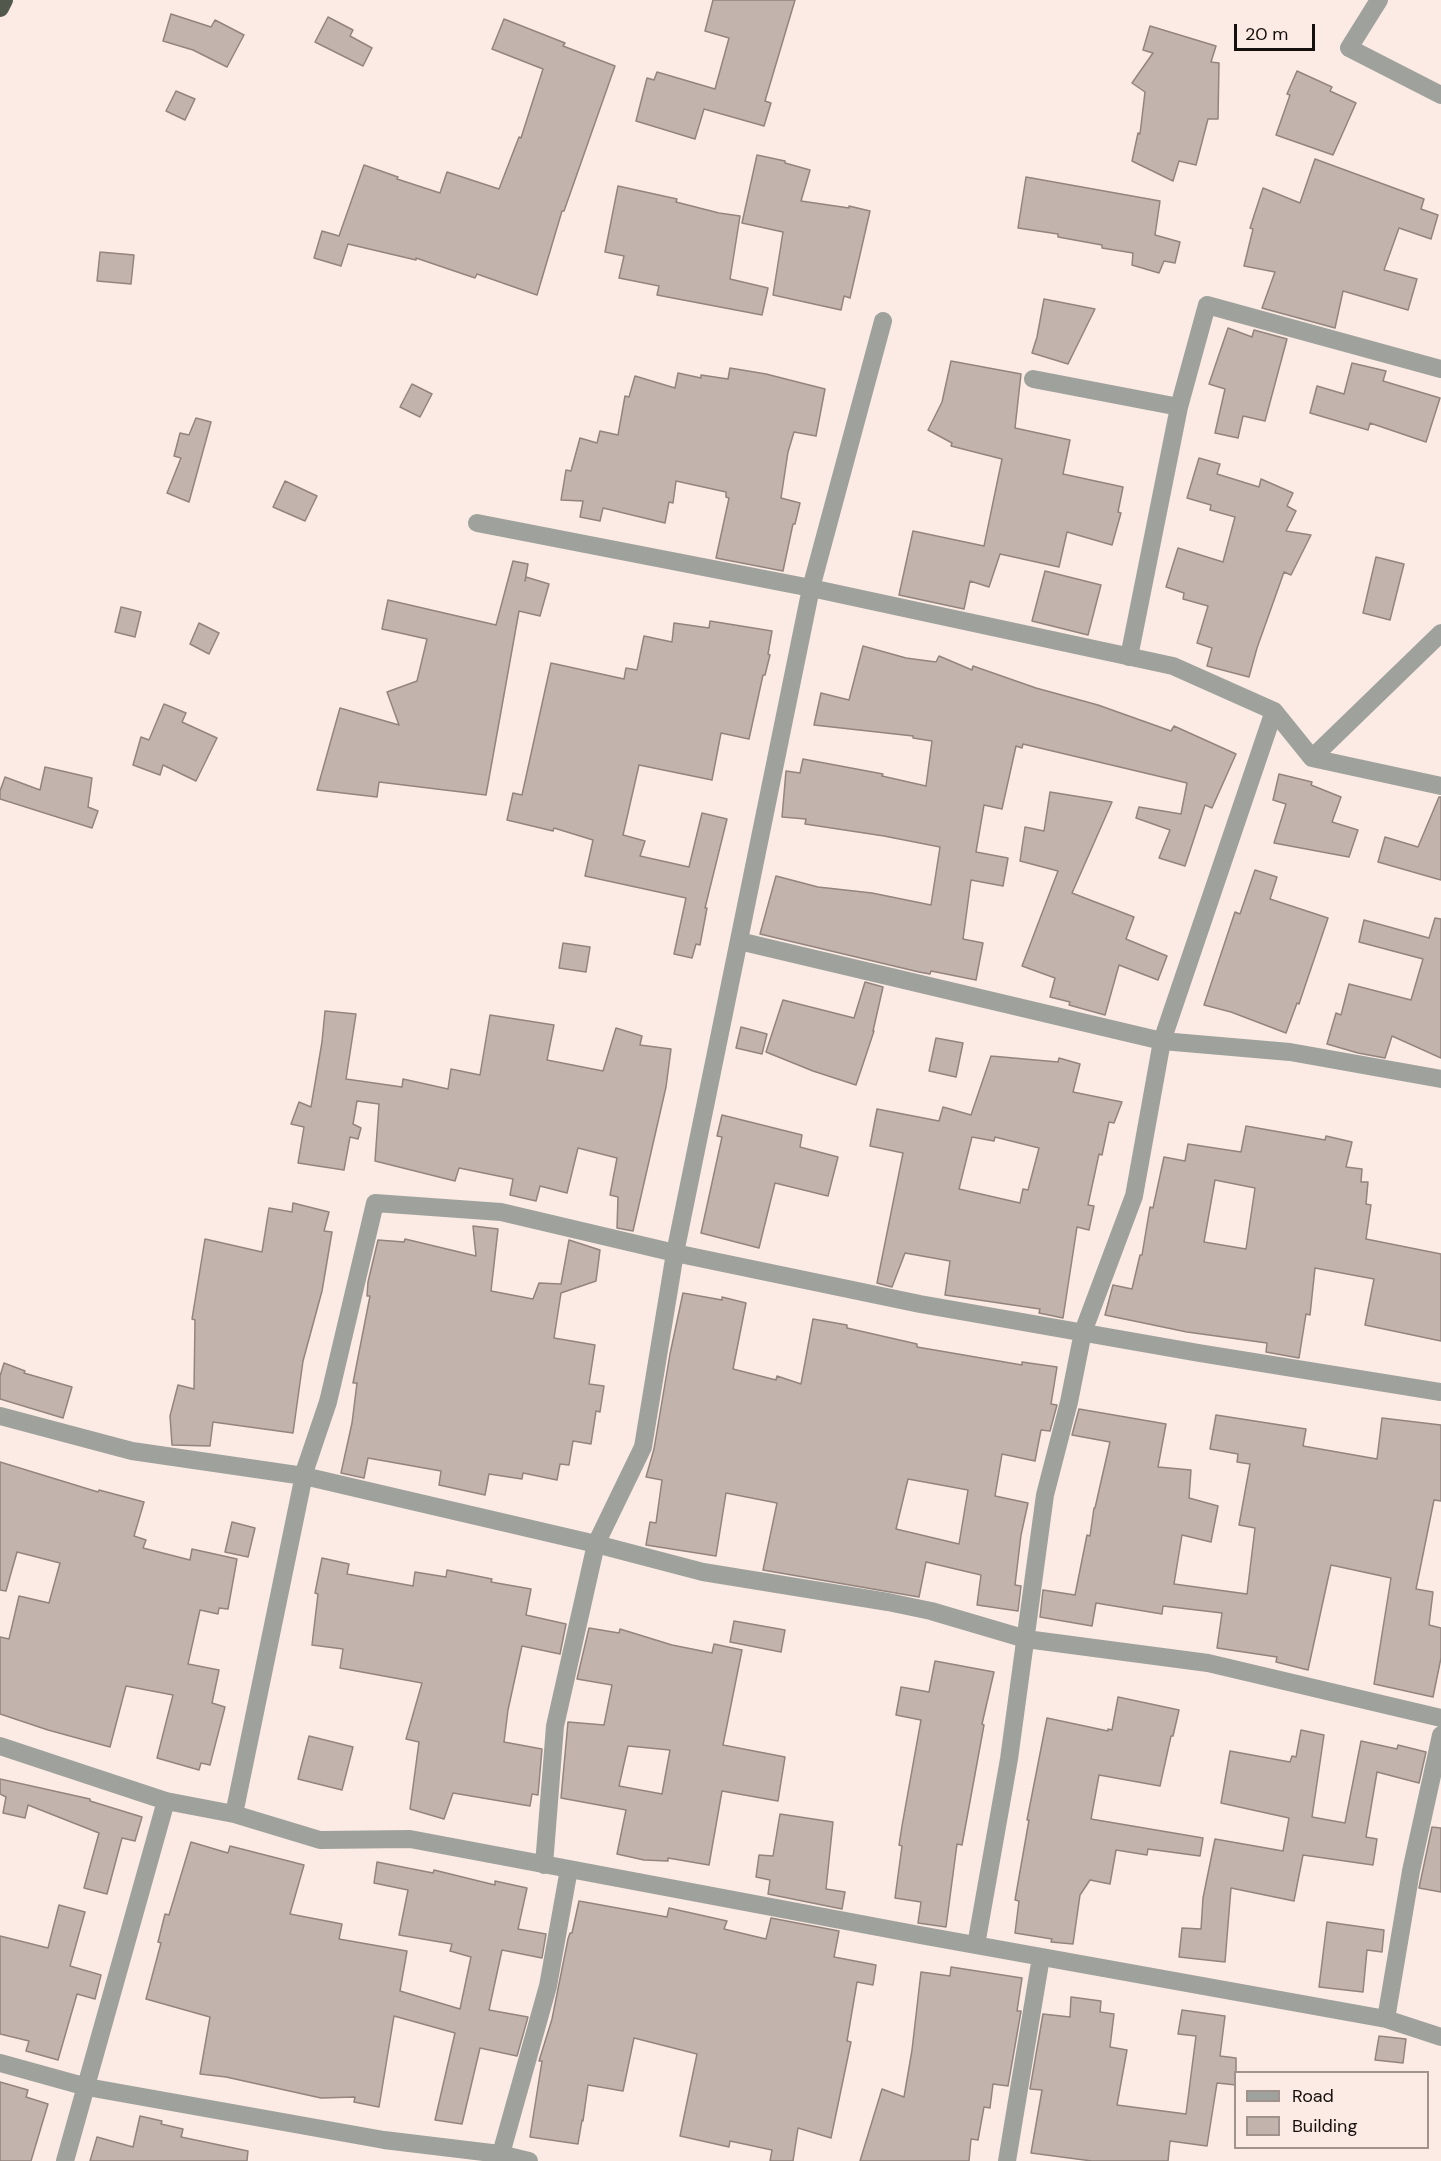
<!DOCTYPE html>
<html>
<head>
<meta charset="utf-8">
<style>
  body { margin:0 }
  #map { position:relative; width:1441px; height:2161px; overflow:hidden; background:#fcebe4; font-family:"DM Sans",sans-serif }
  canvas { display:block }
  .legend { position:absolute; left:1234px; top:2071px; width:195px; height:78px; box-sizing:border-box; background:#fcebe4; border:2px solid #a0938e; margin:0; padding:8px 10px; list-style:none; font-size:18px; color:#15100d }
  .legend li { display:flex; align-items:center; gap:12px; height:30px }
  .legend b { width:30px; border:2px solid #a0938e }
  .scale { position:absolute; left:1234px; top:24px; width:81px; height:27px; box-sizing:border-box; border:3px solid #15100d; border-top:0; padding-left:8px; font-size:18px; line-height:21px; white-space:nowrap; color:#15100d; -webkit-text-stroke:4px #fcebe4; paint-order:stroke }
</style>
</head>
<body>
<div id="map">
<canvas width="1441" height="2161"></canvas>
<ul class="legend">
<li><b style="height:8px;background:#9fa29c"></b>Road</li>
<li><b style="height:16px;background:#c3b3ad"></b>Building</li>
</ul>
<div class="scale">20 m</div>
</div>
<script>
const g = document.querySelector('canvas').getContext('2d');
g.lineJoin = 'round';
function paint(path, color) { g.fillStyle = color; g.fill(path, 'evenodd'); }
const poly = rows => new Path2D(rows.map(r => 'M' + r).join(''));
function strokePath(path, color, width, dash) { g.strokeStyle = color; g.lineWidth = width; g.lineCap = dash ? 'butt' : 'round'; g.setLineDash(dash || []); g.stroke(path); }
const building = poly([
  [713,0,795,0,765,101,771,103,764,126,704,109,695,139,636,121,647,78,654,80,657,72,715,89,729,38,705,31,713,0],
  [171,14,211,27,215,20,244,35,227,67,193,50,163,41,171,14],
  [328,17,353,30,350,36,372,48,363,66,315,42,328,17],
  [504,19,565,43,563,46,615,66,564,211,562,211,537,295,477,274,475,278,416,258,416,260,348,244,341,266,314,258,322,231,339,236,364,165,398,177,397,179,440,193,447,172,499,189,519,137,521,138,543,69,492,49,504,19],
  [1150,26,1216,46,1211,62,1219,63,1218,119,1208,119,1196,165,1179,161,1173,181,1132,161,1138,133,1140,134,1145,92,1132,83,1153,53,1143,50,1150,26],
  [1297,71,1332,87,1330,91,1356,103,1333,155,1276,135,1290,95,1287,94,1297,71],
  [176,91,195,99,185,120,166,111,176,91],
  [757,155,785,161,785,163,810,170,801,201,849,208,849,206,870,211,850,298,844,296,841,310,773,295,783,232,742,223,757,155],
  [1315,159,1424,199,1421,209,1438,215,1431,239,1399,228,1384,270,1417,279,1408,310,1343,291,1335,328,1262,308,1275,272,1244,266,1253,229,1250,228,1263,188,1300,203,1315,159],
  [1026,177,1160,201,1155,235,1180,242,1175,263,1164,261,1159,273,1132,265,1133,253,1102,248,1102,245,1058,237,1058,234,1018,228,1026,177],
  [618,186,677,199,676,202,719,213,740,216,730,279,768,288,762,315,657,295,659,286,619,278,624,256,605,252,618,186],
  [100,252,134,255,131,284,97,281,100,252],
  [1044,299,1095,309,1068,364,1032,353,1037,337,1044,299],
  [1228,328,1252,337,1254,330,1287,339,1265,421,1243,416,1238,438,1215,433,1225,389,1209,384,1228,328],
  [951,361,1021,374,1015,428,1070,440,1063,474,1123,487,1118,512,1121,513,1112,545,1067,532,1059,567,1000,554,989,587,970,581,964,609,899,595,913,531,984,546,1002,459,951,446,952,443,928,430,942,402,951,361],
  [1352,363,1386,371,1383,381,1440,398,1426,442,1370,423,1368,430,1310,413,1317,386,1344,394,1352,363],
  [730,368,766,374,825,389,816,436,794,432,788,452,781,498,800,503,795,524,793,524,783,571,716,558,729,498,726,497,726,492,676,481,673,503,669,502,665,523,603,508,600,521,580,517,583,501,561,500,566,470,571,471,580,438,597,443,600,431,618,435,625,396,629,397,635,376,675,388,678,373,701,378,701,375,728,379,730,368],
  [412,384,432,394,420,417,400,407,412,384],
  [196,418,211,422,189,502,167,493,181,458,174,456,180,433,189,435,196,418],
  [1199,458,1220,464,1217,474,1259,487,1261,479,1293,493,1287,506,1296,511,1286,531,1311,535,1291,575,1284,572,1257,648,1249,677,1207,666,1212,648,1197,643,1208,606,1183,599,1184,593,1166,587,1178,548,1223,562,1235,517,1210,510,1211,505,1187,498,1199,458],
  [285,481,317,496,305,521,273,507,285,481],
  [1376,557,1404,564,1390,620,1363,613,1376,557],
  [513,561,528,564,525,581,526,577,549,584,540,616,519,611,486,795,379,782,377,797,317,790,340,708,399,725,387,692,417,681,427,639,382,629,388,600,496,625,513,561],
  [1045,571,1101,585,1088,635,1032,621,1045,571],
  [121,607,141,612,135,637,115,632,121,607],
  [710,621,772,631,768,654,770,655,765,675,763,675,749,739,721,733,712,780,639,765,623,835,645,841,640,856,689,867,702,813,727,819,705,908,707,908,700,945,696,944,692,958,674,954,686,898,585,876,593,840,554,828,553,831,507,820,513,793,522,795,551,663,624,679,626,668,637,670,644,636,672,642,674,623,709,628,710,621],
  [199,623,219,633,209,654,190,644,199,623],
  [863,646,906,658,936,662,939,656,972,670,973,666,1036,688,1098,705,1171,731,1174,726,1236,754,1212,808,1205,805,1185,866,1159,858,1170,830,1136,818,1139,807,1181,814,1187,783,1023,744,1022,748,1016,746,1002,809,984,805,976,852,1008,858,1003,886,971,880,963,939,983,943,976,980,931,971,930,974,919,972,760,934,776,876,818,887,872,893,931,905,940,847,884,836,805,824,806,819,782,817,786,771,800,773,803,759,883,774,882,776,926,786,932,741,913,738,913,736,814,725,821,693,849,700,863,646],
  [164,704,186,713,182,722,217,738,196,781,163,765,160,775,133,765,141,737,149,740,164,704],
  [45,767,92,778,88,807,98,811,92,828,0,799,0,791,5,777,40,790,45,767],
  [1279,774,1312,782,1311,785,1341,797,1332,822,1358,830,1349,857,1274,843,1286,804,1273,800,1279,774],
  [1050,792,1112,802,1072,893,1134,917,1126,939,1167,956,1158,980,1119,965,1105,1015,1069,1005,1070,1002,1050,997,1055,978,1022,966,1058,871,1020,861,1025,827,1044,831,1050,792],
  [1439,797,1441,797,1441,880,1378,862,1385,837,1418,847,1439,797],
  [1255,870,1277,877,1270,899,1328,918,1299,1004,1297,1003,1286,1033,1231,1012,1204,1005,1235,912,1240,914,1255,870],
  [1435,918,1441,919,1441,1058,1392,1036,1385,1058,1358,1053,1327,1044,1336,1013,1341,1015,1349,984,1411,1000,1423,959,1359,942,1364,920,1429,938,1435,918],
  [563,943,590,947,586,972,559,968,563,943],
  [865,982,883,987,873,1031,874,1031,856,1085,813,1071,766,1052,783,1000,854,1018,865,982],
  [325,1011,356,1014,346,1079,402,1087,403,1079,448,1089,451,1069,480,1075,490,1015,554,1025,547,1060,603,1071,616,1028,642,1036,640,1045,671,1049,666,1087,633,1231,617,1228,618,1197,610,1195,617,1158,578,1148,567,1193,540,1186,536,1201,510,1195,513,1179,459,1168,455,1181,375,1161,379,1104,357,1101,353,1124,361,1128,358,1139,350,1137,344,1170,298,1163,304,1127,291,1124,299,1102,311,1107,322,1042,325,1011],
  [741,1027,767,1034,762,1054,736,1048,741,1027],
  [936,1038,963,1043,956,1077,929,1071,936,1038],
  [991,1056,1058,1062,1059,1058,1080,1064,1073,1092,1122,1102,1114,1123,1109,1122,1102,1155,1099,1154,1088,1205,1094,1206,1089,1230,1077,1227,1063,1318,1039,1313,1040,1309,945,1295,950,1261,905,1253,892,1287,877,1283,903,1153,870,1146,877,1109,939,1121,943,1107,971,1115,991,1056],
  [972,1137,994,1141,995,1137,1039,1148,1028,1190,1023,1189,1020,1203,959,1189,972,1137],
  [722,1115,802,1135,800,1147,838,1157,828,1196,775,1183,759,1248,701,1233,722,1137,717,1136,722,1115],
  [1246,1126,1325,1140,1326,1136,1352,1142,1346,1167,1362,1169,1361,1182,1368,1182,1366,1204,1371,1205,1366,1239,1441,1254,1441,1341,1365,1325,1374,1279,1315,1268,1310,1315,1306,1314,1299,1358,1266,1352,1267,1343,1187,1332,1105,1315,1113,1285,1132,1289,1140,1255,1142,1255,1150,1207,1153,1208,1164,1157,1185,1161,1188,1144,1241,1152,1246,1126],
  [1215,1180,1255,1188,1246,1249,1204,1242,1215,1180],
  [293,1203,329,1212,324,1231,332,1232,322,1291,303,1361,293,1433,213,1422,210,1446,172,1445,170,1416,178,1385,194,1389,195,1320,192,1319,205,1239,262,1252,269,1208,292,1212,293,1203],
  [473,1226,498,1229,491,1291,533,1299,539,1283,561,1284,569,1240,600,1250,596,1281,561,1293,554,1338,595,1345,589,1384,604,1386,600,1412,596,1411,591,1444,573,1441,569,1465,560,1464,557,1480,523,1473,522,1479,489,1474,485,1495,439,1485,441,1471,368,1458,364,1478,341,1473,352,1423,357,1383,353,1383,370,1296,367,1296,368,1282,378,1240,404,1242,405,1239,476,1256,473,1226],
  [683,1293,722,1300,722,1297,746,1303,733,1369,776,1380,777,1376,801,1384,813,1319,847,1325,847,1328,917,1344,917,1347,1022,1365,1022,1362,1057,1367,1051,1404,1057,1405,1050,1431,1041,1430,1035,1461,1002,1454,995,1496,1028,1503,1021,1535,1015,1585,1021,1586,1018,1611,977,1605,981,1575,926,1562,919,1597,763,1570,777,1503,726,1493,716,1556,646,1545,650,1522,656,1523,662,1480,646,1477,654,1449,670,1354,683,1293],
  [908,1479,968,1490,959,1544,896,1529,908,1479],
  [4,1363,25,1371,24,1373,72,1387,63,1418,0,1399,0,1376,4,1363],
  [1079,1409,1166,1424,1158,1467,1191,1470,1189,1498,1218,1506,1211,1542,1182,1535,1174,1584,1247,1594,1255,1528,1239,1525,1250,1464,1237,1462,1238,1454,1210,1449,1216,1415,1306,1429,1303,1446,1377,1459,1382,1418,1441,1425,1441,1501,1434,1500,1416,1589,1433,1592,1429,1625,1441,1628,1441,1658,1433,1697,1374,1684,1391,1578,1331,1565,1308,1670,1276,1662,1277,1657,1217,1648,1222,1613,1163,1606,1162,1614,1096,1603,1092,1626,1040,1617,1043,1590,1075,1595,1087,1535,1090,1536,1094,1508,1095,1508,1110,1442,1072,1435,1079,1409],
  [0,1462,98,1492,99,1490,144,1502,134,1536,146,1540,143,1548,190,1560,192,1549,237,1559,228,1609,219,1608,218,1614,200,1610,188,1664,219,1670,212,1703,225,1707,210,1765,201,1763,199,1770,157,1758,173,1695,126,1686,110,1747,48,1730,0,1714,0,1637,9,1639,19,1596,49,1603,60,1563,17,1552,6,1591,0,1590,0,1462],
  [232,1522,255,1528,248,1557,225,1552,232,1522],
  [322,1558,349,1564,347,1574,413,1586,415,1572,446,1577,447,1570,492,1579,491,1582,531,1589,526,1615,566,1624,560,1654,522,1646,508,1710,504,1742,542,1749,538,1795,532,1794,530,1806,453,1793,444,1819,410,1809,419,1742,406,1739,422,1683,340,1668,343,1649,312,1645,318,1594,315,1593,322,1558],
  [734,1621,785,1630,781,1652,730,1642,734,1621],
  [589,1628,619,1633,620,1629,672,1645,712,1653,714,1644,742,1650,723,1745,785,1757,778,1801,722,1791,709,1865,668,1858,668,1861,644,1860,617,1854,626,1810,561,1798,568,1722,604,1725,612,1685,577,1679,589,1628],
  [628,1746,670,1750,662,1794,619,1786,628,1746],
  [935,1661,994,1672,982,1724,984,1725,962,1845,957,1844,946,1927,918,1923,921,1902,895,1898,902,1846,899,1845,902,1826,921,1720,896,1715,901,1687,929,1692,935,1661],
  [1118,1697,1179,1710,1173,1736,1171,1736,1160,1786,1099,1775,1091,1819,1203,1838,1200,1856,1148,1849,1147,1855,1116,1850,1110,1884,1090,1880,1080,1895,1073,1944,1051,1942,1052,1939,1015,1933,1019,1901,1015,1900,1029,1820,1027,1820,1047,1718,1108,1731,1108,1729,1112,1730,1118,1697],
  [1301,1730,1324,1735,1312,1817,1345,1823,1361,1741,1397,1749,1398,1745,1426,1752,1419,1783,1377,1772,1366,1837,1377,1839,1373,1865,1303,1855,1294,1901,1231,1888,1225,1962,1179,1957,1182,1928,1201,1929,1203,1898,1215,1839,1283,1851,1289,1818,1221,1803,1230,1751,1290,1762,1292,1756,1296,1757,1301,1730],
  [309,1736,353,1747,342,1790,298,1779,309,1736],
  [0,1779,90,1799,90,1801,142,1817,135,1841,122,1838,107,1894,84,1888,99,1833,28,1805,25,1818,3,1813,6,1797,0,1794,0,1779],
  [780,1814,833,1822,826,1889,845,1892,842,1909,768,1894,770,1880,756,1877,759,1855,773,1856,780,1814],
  [1432,1827,1441,1828,1441,1892,1419,1888,1432,1827],
  [191,1842,228,1853,230,1846,304,1865,290,1914,342,1924,339,1939,407,1951,400,1991,460,2009,471,1957,450,1951,452,1944,399,1935,408,1890,374,1883,377,1862,433,1873,434,1870,495,1885,495,1881,527,1888,518,1929,546,1934,542,1958,502,1950,489,2010,528,2017,517,2056,480,2048,462,2124,435,2120,455,2033,394,2016,379,2107,354,2102,355,2097,321,2098,226,2077,200,2074,210,2017,146,1999,161,1943,158,1942,165,1914,169,1915,191,1842],
  [579,1901,667,1917,669,1908,727,1921,724,1929,766,1939,771,1918,839,1931,834,1957,876,1965,873,1985,857,1982,847,2041,851,2042,831,2138,798,2128,793,2161,770,2161,772,2150,730,2141,729,2147,680,2136,697,2054,634,2038,623,2091,588,2085,583,2121,582,2120,578,2144,530,2137,542,2061,539,2061,552,2019,568,1939,570,1933,572,1933,579,1901],
  [59,1905,85,1912,70,1966,101,1975,95,1999,77,1994,58,2060,26,2051,29,2041,0,2034,0,1936,48,1948,59,1905],
  [1327,1922,1384,1930,1382,1952,1367,1950,1363,1992,1319,1987,1327,1922],
  [951,1967,1022,1978,1017,2011,1021,2011,1008,2086,993,2084,990,2108,984,2107,978,2140,971,2139,969,2161,860,2161,882,2089,904,2097,912,2050,921,1972,950,1976,951,1967],
  [1071,1997,1101,2001,1100,2012,1114,2014,1110,2047,1127,2050,1117,2105,1186,2114,1196,2036,1178,2034,1182,2010,1225,2016,1220,2056,1236,2058,1236,2085,1217,2083,1207,2146,1170,2141,1168,2161,1092,2161,1031,2153,1042,2090,1030,2089,1043,2014,1070,2017,1071,1997],
  [1379,2036,1406,2039,1403,2063,1375,2060,1379,2036],
  [0,2082,28,2090,26,2097,48,2104,31,2161,0,2161,0,2082],
  [140,2116,162,2121,161,2124,183,2129,181,2137,248,2151,247,2161,90,2161,97,2137,133,2147,140,2116]
]);
paint(building, '#c3b3ad');
strokePath(building, '#93847e', 1.5);
strokePath(poly([
  [1379,0,1349,48,1441,95],
  [1033,379,1179,407],
  [477,523,811,588,1173,666,1274,711,1312,758,1441,786],
  [1129,657,1179,407,1207,305,1441,369],
  [1312,758,1441,633],
  [739,941,1162,1041,1290,1052,1441,1079],
  [0,1416,132,1451,304,1476,596,1544,703,1572,888,1602,931,1611,1026,1639,1208,1663,1441,1718],
  [0,1746,166,1801,234,1814,320,1840,410,1839,920,1935,1386,2019,1441,2037],
  [234,1814,305,1470,328,1402,375,1203,501,1212,675,1253,920,1304,1199,1353,1441,1392],
  [544,1865,555,1726,596,1544,643,1447,675,1253,811,588,883,321],
  [976,1945,1009,1759,1045,1495,1069,1402,1083,1332,1134,1196,1162,1041,1274,711],
  [1386,2019,1411,1871,1441,1735],
  [0,2063,87,2087,384,2140,500,2154,529,2161],
  [65,2161,166,1801],
  [499,2161,548,1986,569,1869],
  [1007,2161,1041,1957]
]), '#9fa29c', 18);
strokePath(poly([
  [0,8,4,0]
]), '#52584c', 18);
</script>
</body>
</html>
